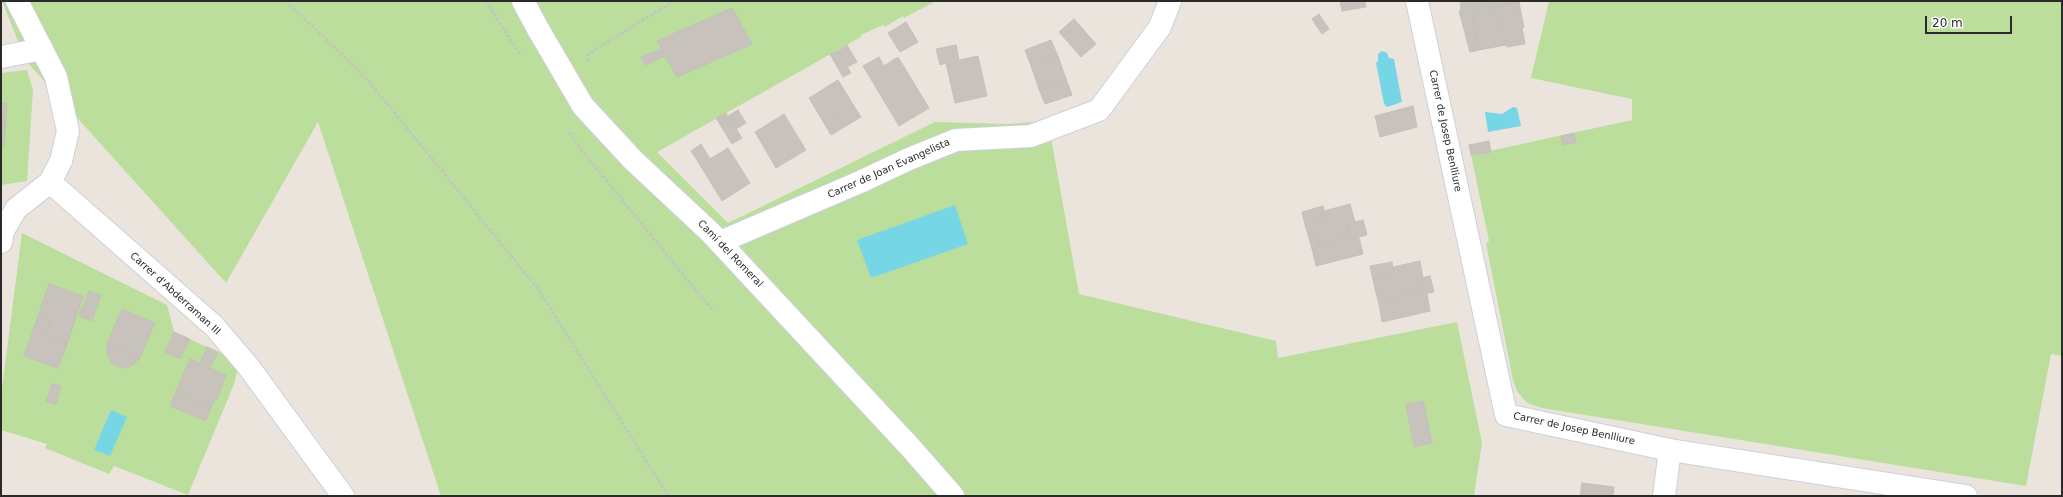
<!DOCTYPE html>
<html>
<head>
<meta charset="utf-8">
<style>
  body { margin:0 }
  #map { position:relative; width:2063px; height:497px; overflow:hidden; background:#ebe4dd; font-family:"DejaVu Sans",sans-serif }
  canvas { display:block }
  .frame { position:absolute; inset:0; border:2px solid #2a2a2a; pointer-events:none }
  .scale { position:absolute; left:1925px; top:16px; width:87px; height:18px; box-sizing:border-box; border:2px solid #2a2a2a; border-top:0; padding-left:5px; font-size:12px; line-height:14px; white-space:nowrap; color:#2a2a2a; -webkit-text-stroke:3px #fff; paint-order:stroke }
</style>
</head>
<body>
<div id="map">
<canvas width="2063" height="497"></canvas>
<div class="frame"></div>
<div class="scale">20 m</div>
</div>
<script>
const g = document.querySelector('canvas').getContext('2d');
g.lineJoin = 'round';
function paint(path, color) { g.fillStyle = color; g.fill(path, 'evenodd'); }
const poly = rows => new Path2D(rows.map(r => 'M' + r).join(''));
function strokePath(path, color, width, dash) { g.strokeStyle = color; g.lineWidth = width; g.lineCap = dash ? 'butt' : 'round'; g.setLineDash(dash || []); g.stroke(path); }
function drawText(font, color, halo, rows, align = 'center') {
  g.font = font + ' "DejaVu Sans",sans-serif'; g.lineWidth = 3; g.setLineDash([]); g.textBaseline = 'middle'; g.strokeStyle = halo; g.fillStyle = color; for (const [text, x, y, turn = 0] of rows) {
    g.save(); g.translate(x, y); g.rotate((+turn || 0) * Math.PI / 180); g.textAlign = isNaN(turn) ? turn : align; if (halo) g.strokeText(text, 0, 0); g.fillText(text, 0, 0); g.restore();
  }
}
paint(poly([
  [2,1,936,1,904,18,903,16,885,27,883,25,861,35,861,37,657,152,728,223,935,122,1007,124,1048,121,1079,294,1276,341,1278,358,1457,322,1482,443,1474,496,441,496,318,122,226,283,26,61],
  [1549,1,2062,1,2062,356,2051,354,2026,486,1542,408,1527,403,1517,391,1513,380,1486,243,1489,241,1471,155,1632,120,1632,99,1531,78],
  [27,70,33,90,27,181,1,185,1,73],
  [22,233,167,305,174,332,238,361,239,364,234,384,188,495,114,466,109,474,45,448,47,444,1,430,1,396]
]), '#bbde9d');
paint(poly([
  [1382,51,1387,53,1389,58,1394,59,1402,102,1387,107,1384,104,1376,63,1378,61,1378,54],
  [1513,107,1517,108,1521,126,1488,132,1485,112,1502,114],
  [955,205,968,244,871,278,857,240],
  [111,410,127,417,110,456,94,450]
]), '#77d6e6');
const building = poly([
  [1340,1,1365,1,1366,7,1342,11,1340,1],
  [1460,1,1519,1,1519,2,1472,11,1479,50,1470,52,1459,11,1461,10,1460,1],
  [1519,2,1521,13,1494,18,1492,7,1519,2],
  [1492,7,1494,18,1500,17,1506,45,1479,50,1472,11,1492,7],
  [732,8,752,44,677,77,657,41,732,8],
  [1521,13,1524,27,1522,27,1525,44,1507,47,1500,17,1521,13],
  [1319,14,1329,29,1322,34,1312,19,1319,14],
  [1074,19,1096,44,1081,57,1059,32,1074,19],
  [906,22,918,42,900,52,888,33,906,22],
  [1051,40,1058,56,1031,66,1025,50,1051,40],
  [847,45,857,62,847,67,838,51,847,45],
  [956,45,959,60,978,56,987,96,955,103,946,63,940,65,936,49,956,45],
  [661,49,665,56,645,65,641,57,661,49],
  [838,51,851,73,843,77,830,54,838,51],
  [1058,56,1066,79,1039,89,1031,66,1058,56],
  [879,57,884,66,898,57,929,108,899,126,863,66,879,57],
  [1066,79,1072,95,1045,104,1039,89,1066,79],
  [838,80,854,106,824,123,809,98,838,80],
  [1,103,7,103,4,146,1,146,1,103],
  [854,106,861,117,831,135,824,123,854,106],
  [1413,106,1417,127,1380,137,1375,116,1413,106],
  [738,110,746,123,736,129,728,116,738,110],
  [726,113,742,138,732,144,716,118,726,113],
  [784,114,806,150,776,168,755,132,784,114],
  [1574,133,1576,142,1563,145,1561,136,1574,133],
  [1489,141,1491,152,1471,155,1469,145,1489,141],
  [701,144,710,159,700,165,691,151,701,144],
  [728,148,750,183,722,201,700,165,728,148],
  [1350,204,1355,222,1347,224,1350,236,1343,238,1341,234,1333,237,1335,243,1320,247,1317,236,1309,238,1305,225,1326,219,1324,211,1350,204],
  [1323,206,1326,219,1305,225,1302,212,1323,206],
  [1363,220,1367,235,1351,239,1347,224,1363,220],
  [1341,234,1343,238,1350,236,1351,239,1359,238,1363,254,1316,266,1312,249,1335,243,1333,237,1341,234],
  [1317,236,1320,247,1312,249,1309,238,1317,236],
  [1420,261,1423,278,1417,279,1420,293,1411,295,1410,291,1400,293,1402,299,1386,302,1384,291,1376,293,1373,280,1394,275,1393,267,1420,261],
  [1392,262,1394,275,1373,280,1370,266,1392,262],
  [1430,276,1434,292,1420,295,1417,279,1430,276],
  [49,284,83,296,67,344,46,337,51,320,38,316,49,284],
  [89,291,101,295,92,321,79,316,89,291],
  [1384,291,1386,302,1379,304,1376,293,1384,291],
  [1410,291,1411,295,1420,293,1420,295,1427,294,1430,311,1382,322,1379,304,1402,299,1400,293,1410,291],
  [122,309,155,323,140,358,107,344,122,309],
  [38,316,51,320,46,337,67,344,58,368,24,356,38,316],
  [174,332,190,339,180,359,165,352,174,332],
  [107,344,140,358,133,365,126,368,112,364,107,354,107,344],
  [207,347,218,352,210,368,226,375,217,400,215,399,211,408,176,392,190,359,200,363,207,347],
  [52,384,61,386,56,404,46,401,52,384],
  [176,392,211,408,206,421,170,406,176,392],
  [1423,401,1432,443,1414,447,1406,404,1423,401],
  [1582,483,1614,487,1613,496,1580,496,1582,483]
]);
paint(building, '#c7c2bc');
strokePath(building, '#c7bfb7', 1);
const minor = poly([
  [523,1,538,29,583,106,633,160,711,233,910,447,953,496],
  [1417,1,1506,415,1670,450,1966,496],
  [1,57,42,49],
  [50,182,214,326,248,366,343,496],
  [1,242,3,231,16,209,50,182,61,161,68,131,56,77,17,1],
  [720,242,860,182,909,159,956,140,1031,136,1099,110,1160,27,1170,1],
  [1664,496,1670,450]
]);
strokePath(minor, '#ccd0db', 24);
strokePath(poly([
  [286,1,367,79,538,289,668,496],
  [486,1,521,56],
  [588,61,588,54,674,1],
  [569,132,579,147,712,310]
]), '#c3c3c3', 2.5, [3, 2]);
strokePath(minor, '#fff', 22);
drawText('10px', '#2a2a2a', '#fff', [
  ["Carrer de Josep Benlliure",1445,131,78],
  ["Carrer de Joan Evangelista",889,169,-24],
  ["Camí del Romeral",730,254,46],
  ["Carrer d'Abderraman III",175,294,42],
  ["Carrer de Josep Benlliure",1574,429,12]
]);
</script>
</body>
</html>
